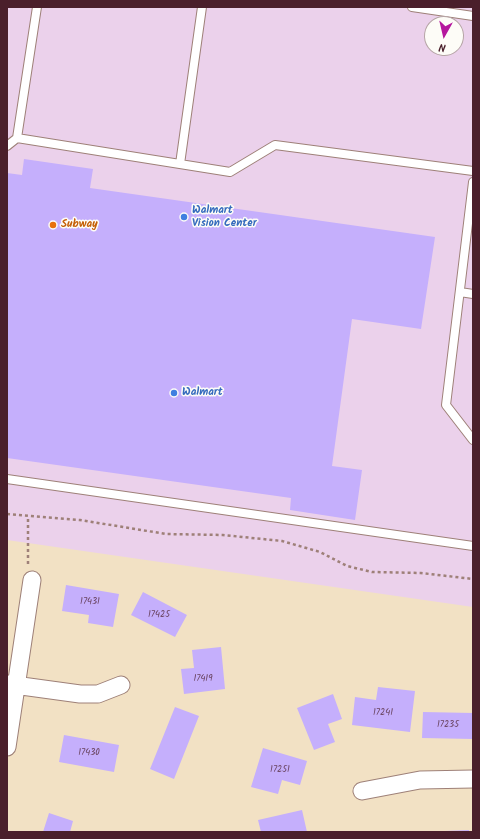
<!DOCTYPE html>
<html>
<head>
<meta charset="utf-8">
<style>
  body { margin:0 }
  #map { position:relative; width:480px; height:839px; overflow:hidden; background:#f2e1c4; font-family:Kalam,sans-serif }
  canvas { display:block }
  .frame { position:absolute; inset:0; border:8px solid #4a1f2b; pointer-events:none }
  .north { position:absolute; left:424px; top:16px; width:40px; height:40px; box-sizing:border-box; background:#fdfcf7; border:1px solid #b5a4a5; border-radius:50%; rotate:188deg; font-size:11px; font-weight:700; line-height:16px; text-align:center; color:#4a1f2b }
  .north::after { content:''; display:block; margin:auto; width:14px; height:18px; background:#b5179e; clip-path:polygon(50% 0,100% 100%,50% 72%,0 100%) }
</style>
</head>
<body>
<div id="map">
<canvas width="480" height="839"></canvas>
<div class="frame"></div>
<div class="north">N</div>
</div>
<script>
const g = document.querySelector('canvas').getContext('2d');
g.lineJoin = 'round';
function paint(path, color) { g.fillStyle = color; g.fill(path, 'evenodd'); }
const poly = rows => new Path2D(rows.map(r => 'M' + r).join(''));
function strokePath(path, color, width, dash) { g.strokeStyle = color; g.lineWidth = width; g.lineCap = dash ? 'butt' : 'round'; g.setLineDash(dash || []); g.stroke(path); }
function drawText(font, color, halo, rows, align = 'center') {
  g.font = font + ' Kalam,sans-serif'; g.lineWidth = 3; g.setLineDash([]); g.textBaseline = 'middle'; g.strokeStyle = halo; g.fillStyle = color; for (const [text, x, y, turn = 0] of rows) {
    g.save(); g.translate(x, y); g.rotate((+turn || 0) * Math.PI / 180); g.textAlign = isNaN(turn) ? turn : align; if (halo) g.strokeText(text, 0, 0); g.fillText(text, 0, 0); g.restore();
  }
}
paint(poly([
  [7,7,473,7,473,607,7,540],
  [432,24,456,24,456,48,432,48]
]), '#ebd1eb');
paint(poly([
  [24,159,93,169,90,188,435,237,421,329,352,319,332,466,362,470,355,520,290,510,291,498,7,458,7,173,22,175],
  [66,585,119,594,113,627,88,623,89,615,62,611],
  [143,592,187,615,175,637,131,615],
  [221,647,225,689,184,694,181,669,194,668,192,650],
  [378,687,415,691,410,732,352,725,355,697,376,700],
  [333,694,342,719,328,724,335,742,314,750,297,708],
  [175,707,199,716,174,779,150,769],
  [423,712,473,713,473,739,422,738],
  [64,735,119,745,114,772,59,762],
  [263,748,307,761,300,785,282,780,278,794,251,787],
  [302,810,307,832,261,832,258,820],
  [49,813,73,821,70,832,43,832],
  [469,830,469,832,445,832,445,831]
]), '#c5affc');
const lane = poly([
  [412,7,473,16],
  [17,138,230,172,275,145,473,171],
  [7,146,17,138,37,7],
  [180,164,202,7],
  [473,182,446,405,473,440],
  [460,292,473,294],
  [7,479,473,546]
]);
const street = poly([
  [7,684,80,694,98,694,121,685],
  [7,747,32,580],
  [362,791,420,780,473,779]
]);
strokePath(lane, '#9e8078', 10);
strokePath(street, '#9e8078', 19);
strokePath(poly([
  [7,514,80,520,166,534,223,535,282,541,320,552,347,566,372,572,421,573,473,579],
  [28,564,28,516]
]), '#9e8078', 2.5, [3, 3]);
strokePath(lane, '#fff', 8);
strokePath(street, '#fff', 17);
for (const [x, y, r, color] of [
  [184,217,4,"#3f7fe0"],
  [53,225,4,"#e8710a"],
  [174,393,4,"#3f7fe0"]
]) { const dot = new Path2D(); dot.arc(x, y, r, 0, 2 * Math.PI); g.fillStyle = color; g.fill(dot); strokePath(dot, '#fdfcf7', 1.5); }
drawText('9px', '#69435f', null, [
  ["17431",90,602],
  ["17425",159,615],
  ["17419",203,679],
  ["17241",383,713],
  ["17235",448,725],
  ["17430",89,753],
  ["17251",280,770]
]);
drawText('bold 11px', '#366cbe', '#fdfcf7', [
  ["Walmart",192,211],
  ["Vision Center",192,224],
  ["Walmart",182,393]
], 'left');
drawText('bold 11px', '#c56008', '#fdfcf7', [
  ["Subway",61,225]
], 'left');
</script>
</body>
</html>
